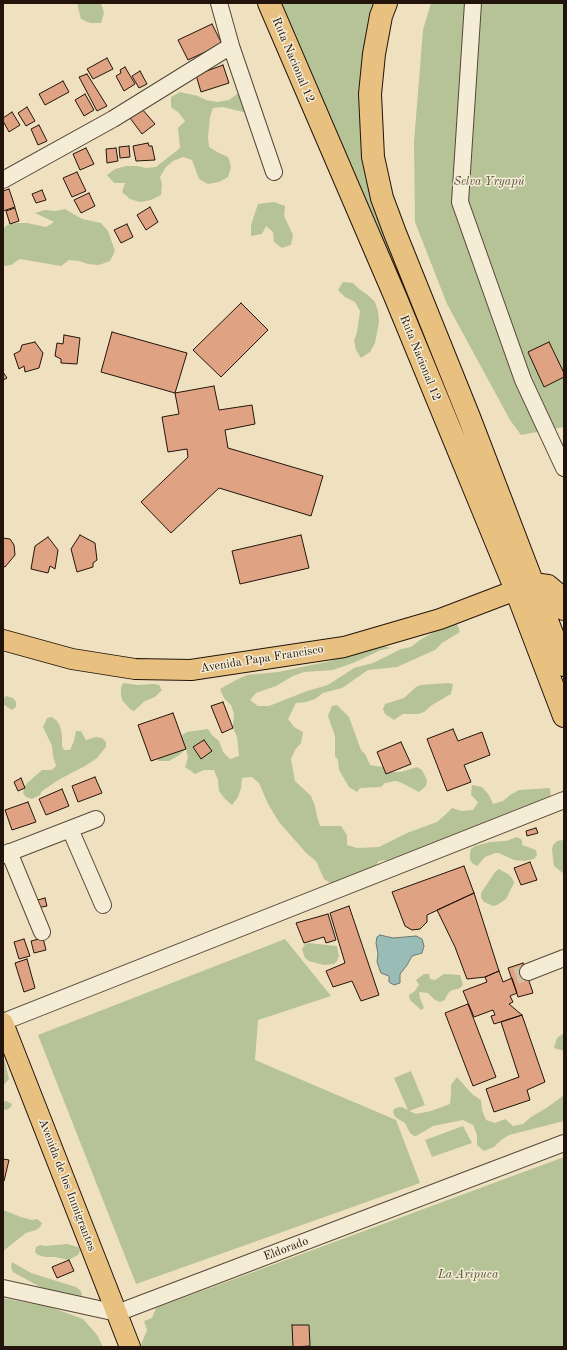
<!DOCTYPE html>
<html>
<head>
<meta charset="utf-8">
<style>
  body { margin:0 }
  #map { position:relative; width:567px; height:1350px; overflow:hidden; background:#efe1c0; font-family:"Old Standard TT",serif }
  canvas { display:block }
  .frame { position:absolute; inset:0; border:4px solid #22140a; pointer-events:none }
</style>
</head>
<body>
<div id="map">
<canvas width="567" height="1350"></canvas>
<div class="frame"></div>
</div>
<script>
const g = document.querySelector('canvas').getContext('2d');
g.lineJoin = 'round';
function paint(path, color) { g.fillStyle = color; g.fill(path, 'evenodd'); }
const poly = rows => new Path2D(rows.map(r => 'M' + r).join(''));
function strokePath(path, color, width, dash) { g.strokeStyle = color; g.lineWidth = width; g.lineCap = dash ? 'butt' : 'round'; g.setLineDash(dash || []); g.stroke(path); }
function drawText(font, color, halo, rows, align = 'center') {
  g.font = font + ' "Old Standard TT",serif'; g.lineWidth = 3; g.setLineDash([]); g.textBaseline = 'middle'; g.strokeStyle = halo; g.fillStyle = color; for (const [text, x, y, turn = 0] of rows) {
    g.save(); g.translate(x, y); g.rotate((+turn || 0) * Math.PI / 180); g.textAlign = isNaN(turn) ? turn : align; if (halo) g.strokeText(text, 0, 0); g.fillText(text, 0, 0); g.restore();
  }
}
paint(poly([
  [77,3,101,3,104,13,101,23,90,23,81,19],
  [279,3,379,3,365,150,520,569],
  [431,3,564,3,564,427,521,435,510,420,447,304,415,222,414,142,423,30],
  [248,91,253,107,243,112,223,107,213,108,210,117,208,137,209,147,219,153,228,157,231,167,228,177,219,182,208,184,199,179,192,160,183,157,173,161,166,167,160,177,162,184,161,195,151,200,140,202,130,199,122,192,125,183,114,183,107,175,115,169,126,166,137,166,146,168,156,167,180,148,178,128,185,121,179,113,171,107,171,97,180,92,198,96,206,100,217,102,229,100,237,94],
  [274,202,285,206,284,216,293,235,291,245,282,248,274,242,273,232,266,226,262,234,251,236,251,225,258,204],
  [65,209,82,219,101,223,108,231,115,251,110,261,99,265,88,264,79,261,69,260,61,266,20,259,11,265,3,266,3,229,7,225,17,223,27,223,46,227,54,222,35,213,45,210,55,211],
  [343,282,353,283,359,289,368,295,375,302,378,311,379,322,375,343,370,352,361,358,356,350,354,341,357,332,360,311,355,302,345,297,338,290],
  [457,623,460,632,442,643,435,650,397,667,368,670,342,688,323,693,315,699,306,702,296,703,288,719,294,727,303,732,301,743,295,750,291,759,295,781,311,796,315,806,317,816,320,826,341,826,347,835,347,845,357,848,379,847,407,833,437,822,445,815,452,808,462,811,473,810,478,802,471,795,472,785,482,787,489,795,493,804,503,801,510,795,519,790,550,788,551,799,408,853,388,860,379,861,373,869,332,884,324,879,316,861,307,854,279,822,268,804,259,783,252,777,242,778,241,788,238,797,232,805,225,799,219,791,218,780,214,770,204,770,195,774,185,767,188,758,186,749,178,756,169,761,159,761,152,754,187,732,208,729,212,735,219,741,223,752,230,759,239,756,237,737,233,728,234,714,231,705,224,698,220,689,238,679,247,675,278,672,321,663,331,661,349,652,380,645,391,648,381,650,353,663,333,670,304,672,293,676,276,686,256,693,250,700,258,706,269,706,307,691,328,685,354,668,373,663,401,649,411,647,420,640,446,625],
  [123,683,137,685,154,684,159,685,162,690,155,697,145,701,134,711,130,709,122,700,121,695,121,688],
  [448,683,453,684,451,694,432,705,424,712,418,714,403,714,394,720,385,714,383,709,385,704,404,698,416,687,421,685],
  [6,696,13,698,16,702,16,707,12,710,4,705,3,699],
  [337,705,349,717,361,750,365,754,370,765,382,767,391,772,401,772,417,767,422,770,427,780,426,786,419,792,400,782,395,781,385,783,381,787,360,788,357,792,349,787,339,770,338,760,335,756,335,736,328,716,332,706],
  [52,717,57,721,60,726,62,735,62,746,64,750,70,750,74,741,76,731,81,731,86,740,96,737,102,738,106,742,106,747,97,758,85,766,60,779,42,791,40,795,32,799,26,797,23,793,24,789,26,784,42,770,52,770,56,766,53,756,52,746,43,727,47,718],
  [517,837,522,840,522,845,536,850,537,855,534,859,524,861,514,860,499,853,495,853,485,857,478,865,478,866,473,864,470,860,470,854,471,849,475,846,490,842,506,841],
  [563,840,564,841,564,874,554,866,552,850,553,845,557,841],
  [499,869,508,874,512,878,514,883,506,899,497,905,493,906,484,902,481,898,481,893,495,872],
  [285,939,331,996,258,1020,255,1060,396,1120,420,1183,136,1284,38,1035],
  [309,943,337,946,339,956,337,961,334,964,324,965,309,961,305,958,302,949,305,944],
  [424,974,429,974,430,979,435,980,444,974,460,975,463,985,460,988,450,991,447,995,445,1000,440,1002,435,1000,428,993,419,992,420,998,424,1008,421,1010,410,1000,409,995,414,992,419,985,416,980],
  [564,1033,564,1051,554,1048,557,1038],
  [3,1054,9,1079,3,1086],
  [411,1071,425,1105,409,1111,416,1114,431,1111,450,1104,451,1094,451,1085,457,1077,472,1094,481,1100,482,1110,486,1120,495,1123,505,1119,513,1126,523,1124,531,1117,548,1107,564,1095,564,1121,509,1135,501,1140,494,1147,484,1151,477,1145,477,1135,473,1125,463,1120,433,1126,416,1136,414,1136,410,1133,405,1123,395,1117,393,1112,394,1109,399,1107,402,1107,408,1110,394,1078],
  [6,1101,12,1104,10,1108,6,1110,3,1109,3,1102],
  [463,1126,472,1143,432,1157,425,1140],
  [564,1157,564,1347,140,1347,147,1330,144,1321,152,1318,156,1308],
  [3,1210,21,1217,32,1220,37,1219,42,1223,40,1227,36,1230,26,1233,3,1251],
  [67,1244,78,1247,80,1251,78,1255,69,1260,55,1257,45,1257,38,1255,35,1252,36,1247,40,1245,45,1246],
  [12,1262,31,1273,76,1287,81,1291,82,1296,78,1300,53,1294,13,1272,11,1267],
  [3,1298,53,1308,83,1319,97,1335,103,1347,3,1347]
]), '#b5c396');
const water = poly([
  [380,935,393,938,416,936,422,939,424,946,422,953,412,956,407,965,400,974,400,983,394,985,389,982,389,976,381,973,377,962,378,954,376,943,377,937,380,935]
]);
paint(water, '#9abcb7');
strokePath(water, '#6a7972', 1);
const building = poly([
  [212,24,222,44,188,60,178,40,212,24],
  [107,58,113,69,93,79,87,69,107,58],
  [223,65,229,83,201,92,196,75,223,65],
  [125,67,135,84,124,91,116,76,121,73,120,70,125,67],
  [140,71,147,84,139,88,132,76,140,71],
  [87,74,107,106,97,111,79,77,87,74],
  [63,81,69,92,45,105,39,94,63,81],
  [85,94,94,110,84,116,75,100,85,94],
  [27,107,35,121,26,126,18,113,27,107],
  [142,109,155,124,142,134,130,118,142,109],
  [12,112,20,125,9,132,3,121,3,118,12,112],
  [39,125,47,141,38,145,31,129,39,125],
  [148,143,149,146,152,146,155,160,136,161,133,146,148,143],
  [129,146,130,157,120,158,119,147,129,146],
  [86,148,94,164,80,170,73,154,86,148],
  [116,148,118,161,107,163,106,149,116,148],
  [77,172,86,191,72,197,63,178,77,172],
  [9,189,15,207,3,211,3,191,9,189],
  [42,190,46,200,36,203,32,194,42,190],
  [89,193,95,206,81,213,74,200,89,193],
  [150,207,158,222,146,230,137,215,150,207],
  [15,208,19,221,10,224,6,211,15,208],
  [127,224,133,237,121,243,114,230,127,224],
  [241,303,268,330,221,377,193,350,241,303],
  [112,332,187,353,175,393,101,372,112,332],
  [64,335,80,338,77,364,61,363,61,359,55,356,57,343,63,344,64,335],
  [35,342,43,353,39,368,25,372,24,366,19,369,14,354,20,351,22,345,35,342],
  [549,342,564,373,564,377,544,387,528,352,549,342],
  [3,372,7,378,3,380,3,372],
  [214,386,219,410,252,405,255,424,225,430,228,448,323,476,311,516,219,488,171,533,141,502,188,457,187,449,168,452,162,417,179,414,175,393,214,386],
  [80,535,95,543,97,560,93,563,93,567,77,572,71,549,80,535],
  [301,535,309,568,240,584,232,551,301,535],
  [48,537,58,550,55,569,50,566,48,573,31,569,35,546,48,537],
  [3,538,10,539,14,545,15,555,5,567,3,566,3,538],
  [223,702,233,728,222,733,211,706,223,702],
  [173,713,186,749,151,761,138,725,173,713],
  [453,729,458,741,482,732,490,755,464,765,471,782,447,791,427,739,453,729],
  [204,740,212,751,201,759,193,747,204,740],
  [401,742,411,764,386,774,377,752,401,742],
  [95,777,102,793,78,802,72,786,95,777],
  [21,778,25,788,18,791,14,782,21,778],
  [62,789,69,806,46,815,39,799,62,789],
  [28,802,36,822,12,830,5,810,28,802],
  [536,828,538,833,527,836,526,831,536,828],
  [530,862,537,880,521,885,514,868,530,862],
  [464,866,474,893,427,915,427,922,420,929,412,930,405,926,392,892,464,866],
  [474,893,499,971,485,977,467,979,455,947,437,910,474,893],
  [45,898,47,906,36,908,34,901,45,898],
  [349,906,379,995,361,1001,352,981,333,987,326,971,345,963,330,913,349,906],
  [328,914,336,940,326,943,324,937,304,943,296,923,328,914],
  [43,938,46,950,34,953,31,941,43,938],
  [24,939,30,956,19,959,14,942,24,939],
  [27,959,35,988,24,992,15,963,27,959],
  [523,963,533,993,518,997,508,968,523,963],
  [499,971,503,982,512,978,517,993,510,996,513,1002,509,1004,522,1015,494,1024,491,1016,495,1015,493,1010,474,1017,463,991,487,982,485,977,499,971],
  [468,1004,496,1077,473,1086,445,1013,468,1004],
  [522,1015,545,1082,527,1090,530,1100,494,1112,486,1089,519,1077,501,1022,522,1015],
  [3,1159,9,1160,4,1181,3,1180,3,1159],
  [69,1260,74,1271,57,1278,52,1267,69,1260],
  [292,1325,309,1325,310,1346,293,1347,292,1325]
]);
paint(building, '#dfa384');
strokePath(building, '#22140a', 1);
strokePath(poly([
  [516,976,528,972]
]), '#d0c2a5', 16, [16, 8]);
const minor = poly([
  [219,3,231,46,274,172],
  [473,3,460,202,523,380,564,468],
  [3,180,113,119,231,46],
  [70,829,103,905],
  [9,852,42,932],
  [3,855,96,819],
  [528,972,564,958],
  [3,1022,564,800],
  [3,1288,117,1313,564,1143]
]);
const major = poly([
  [3,640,72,659,135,669,191,670,344,647,440,619,516,590],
  [3,1023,130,1347]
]);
const highway = poly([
  [269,3,395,296,516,590,564,716],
  [386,3,381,16,374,54,370,94,373,157,382,198,395,233,469,417,564,665],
  [522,588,533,584,548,586,555,592,563,605,564,609]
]);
strokePath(minor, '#554738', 18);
strokePath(major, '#22140a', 22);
strokePath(highway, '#22140a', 24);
strokePath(minor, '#f5ecd6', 16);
strokePath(major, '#e8c080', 20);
strokePath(highway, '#e8c080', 22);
drawText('12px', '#22140a', '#f5ecd6', [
  ["Ruta Nacional 12",293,60,67],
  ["Ruta Nacional 12",420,358,68],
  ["Avenida Papa Francisco",262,659,-9],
  ["Avenida de los Inmigrantes",67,1185,69],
  ["Eldorado",286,1249,-21]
]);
drawText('italic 12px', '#55513b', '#f5ecd6', [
  ["Selva Yryapú",489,182],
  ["La Aripuca",468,1275]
]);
</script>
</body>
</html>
